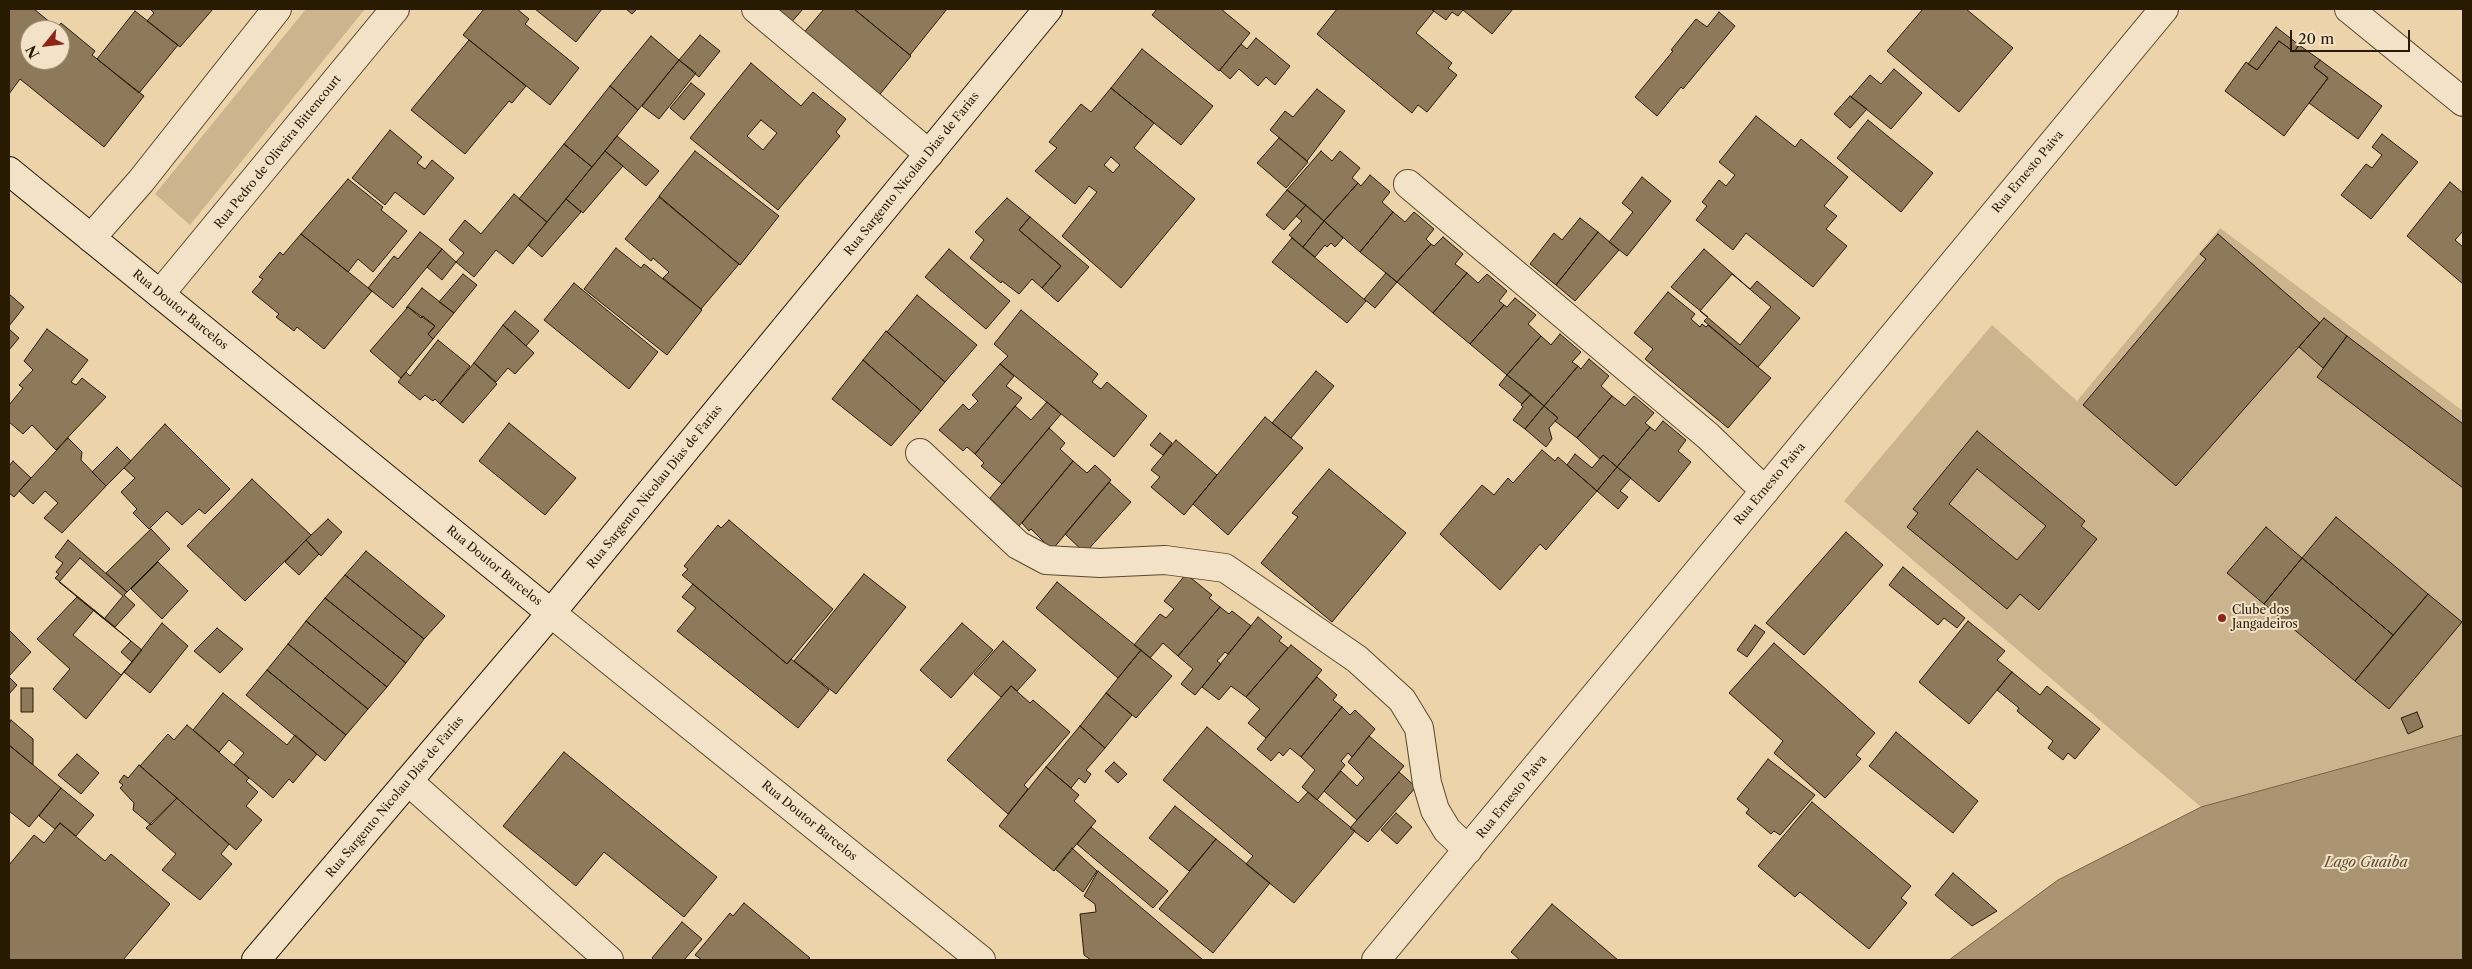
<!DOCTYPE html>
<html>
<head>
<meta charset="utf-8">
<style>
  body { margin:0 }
  #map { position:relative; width:2472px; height:969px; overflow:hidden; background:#ecd3aa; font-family:"Libre Caslon Text",serif }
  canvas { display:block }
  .frame { position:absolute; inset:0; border:10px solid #291a03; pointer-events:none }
  .north { position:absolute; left:20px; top:20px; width:50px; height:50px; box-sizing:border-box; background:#f3e2c8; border:1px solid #a29279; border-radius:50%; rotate:241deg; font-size:14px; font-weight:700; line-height:20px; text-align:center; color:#291a03 }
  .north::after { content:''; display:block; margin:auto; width:18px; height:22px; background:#8f2418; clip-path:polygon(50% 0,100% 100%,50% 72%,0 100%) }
  .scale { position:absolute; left:2290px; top:30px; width:120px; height:22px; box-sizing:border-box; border:2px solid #291a03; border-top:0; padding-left:6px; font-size:15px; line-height:18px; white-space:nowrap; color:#291a03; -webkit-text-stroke:4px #f3e2c8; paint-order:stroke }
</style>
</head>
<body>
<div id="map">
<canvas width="2472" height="969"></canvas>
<div class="frame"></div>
<div class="north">N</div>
<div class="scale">20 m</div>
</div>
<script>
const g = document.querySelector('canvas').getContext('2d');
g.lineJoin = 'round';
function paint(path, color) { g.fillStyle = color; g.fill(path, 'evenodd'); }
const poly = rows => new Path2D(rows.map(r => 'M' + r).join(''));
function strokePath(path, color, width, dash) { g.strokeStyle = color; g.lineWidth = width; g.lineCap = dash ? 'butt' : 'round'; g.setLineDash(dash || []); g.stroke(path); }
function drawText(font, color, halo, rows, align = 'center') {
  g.font = font + ' "Libre Caslon Text",serif'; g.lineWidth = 4; g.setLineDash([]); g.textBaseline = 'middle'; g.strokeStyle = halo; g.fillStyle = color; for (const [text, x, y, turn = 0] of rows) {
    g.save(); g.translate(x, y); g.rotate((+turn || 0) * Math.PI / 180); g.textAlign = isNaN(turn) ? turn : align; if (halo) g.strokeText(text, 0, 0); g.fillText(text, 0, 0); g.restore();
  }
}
paint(poly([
  [306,9,365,9,190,225,155,194],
  [2220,228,2463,411,2463,735,2201,807,1844,501,1992,325,2077,401]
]), '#cbb48e');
const water = poly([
  [2463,735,2463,960,1949,960,2058,880,2201,807,2463,735]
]);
paint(water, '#aa9471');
strokePath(water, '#766345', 1);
const building = poly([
  [9,9,34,9,57,28,61,23,95,51,92,55,144,96,104,147,20,79,9,94,9,9],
  [30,30,60,30,60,60,30,60,30,30],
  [150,9,213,9,180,47,147,21,154,13,150,9],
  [484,9,517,9,529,19,525,24,579,68,550,105,463,35,484,9],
  [535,9,602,9,576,42,535,9],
  [626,9,637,9,632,14,626,9],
  [768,9,803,9,788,26,768,9],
  [824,9,854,9,911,56,876,99,801,36,824,9],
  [854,9,947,9,910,55,854,9],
  [1157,9,1221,9,1250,33,1219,71,1152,15,1157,9],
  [1337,9,1431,9,1434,11,1416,33,1452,63,1448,68,1457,75,1427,112,1418,105,1412,113,1317,34,1337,9],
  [1431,9,1513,9,1492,34,1463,10,1458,16,1452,12,1446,20,1431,9],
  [1923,9,1966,9,2013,48,1959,112,1887,51,1923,9],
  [135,11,178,45,139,93,97,59,135,11],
  [1719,12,1735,26,1683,89,1681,87,1657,116,1635,97,1673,51,1671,50,1696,19,1707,27,1719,12],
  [2276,27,2299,45,2294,52,2279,41,2257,70,2248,64,2276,27],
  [700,35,720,51,699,77,679,60,700,35],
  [651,36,679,60,638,110,610,86,651,36],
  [1256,38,1290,66,1275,85,1266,77,1258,86,1239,69,1230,79,1220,70,1241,44,1247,49,1256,38],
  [469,40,526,86,512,103,509,101,465,154,411,110,469,40],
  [2279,41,2294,52,2299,45,2320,60,2314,67,2328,78,2284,136,2225,91,2246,62,2257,70,2279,41],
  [1142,49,1213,106,1181,145,1111,88,1142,49],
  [679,60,696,73,659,119,642,106,679,60],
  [2320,60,2382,106,2358,139,2309,103,2328,78,2314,67,2320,60],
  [751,63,801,106,813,92,846,119,836,132,840,136,778,210,690,138,751,63],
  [761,120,777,133,763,150,747,136,761,120],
  [1894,69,1922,93,1891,129,1851,97,1870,75,1881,84,1894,69],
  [691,83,705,94,684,120,670,108,691,83],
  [610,86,638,110,592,167,564,144,610,86],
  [1111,88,1154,123,1134,148,1195,199,1121,288,1062,236,1097,192,1089,186,1075,204,1035,171,1057,148,1049,142,1081,104,1091,112,1111,88],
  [1111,157,1120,165,1113,173,1104,165,1111,157],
  [1317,89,1345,111,1307,161,1270,130,1285,111,1293,117,1317,89],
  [1850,96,1867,109,1850,128,1834,114,1850,96],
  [1756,116,1795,147,1801,139,1848,177,1824,206,1837,216,1826,229,1847,246,1813,287,1746,233,1733,250,1696,220,1707,206,1702,202,1719,180,1726,186,1735,175,1719,162,1756,116],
  [1868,120,1933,173,1901,212,1837,158,1868,120],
  [390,130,422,157,417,163,425,169,432,160,454,178,424,215,395,192,385,205,352,178,390,130],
  [2382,134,2418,162,2371,219,2341,195,2366,164,2372,168,2382,155,2372,147,2382,134],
  [617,136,659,171,646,186,605,151,617,136],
  [1279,138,1308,162,1286,188,1257,163,1279,138],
  [564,144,592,167,547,222,519,199,564,144],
  [605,151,623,166,583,213,566,199,605,151],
  [695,151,779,216,740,265,659,196,695,151],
  [1321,151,1332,161,1340,151,1360,168,1352,178,1358,183,1324,221,1287,190,1321,151],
  [1370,175,1390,192,1382,202,1393,212,1360,252,1324,221,1358,183,1361,186,1370,175],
  [1642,177,1671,201,1627,256,1609,242,1633,212,1622,203,1642,177],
  [348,179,383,207,381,210,407,231,373,272,358,259,348,272,301,234,348,179],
  [2450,182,2463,193,2463,231,2455,240,2463,247,2463,284,2407,236,2450,182],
  [1287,190,1306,205,1284,230,1266,215,1287,190],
  [514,194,547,222,513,264,496,250,474,277,456,262,464,253,449,240,465,220,481,234,514,194],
  [659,197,739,264,701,309,663,278,669,272,653,258,651,261,625,239,659,197],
  [1007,198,1030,217,1019,230,1061,266,1042,288,1032,279,1019,294,1002,281,1001,283,970,258,984,240,975,232,1007,198],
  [566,199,581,212,542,257,528,245,566,199],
  [1306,205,1324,221,1303,247,1289,235,1302,221,1296,216,1306,205],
  [1393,212,1405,222,1414,212,1434,229,1426,239,1431,244,1397,282,1360,252,1393,212],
  [1030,217,1089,267,1058,302,1042,288,1061,266,1019,230,1030,217],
  [1580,218,1598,232,1556,285,1530,264,1554,233,1562,240,1580,218],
  [1324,221,1343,238,1335,247,1331,243,1327,247,1325,245,1315,257,1303,247,1324,221],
  [420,232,442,249,393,308,368,288,394,256,398,259,420,232],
  [1598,232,1619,250,1575,301,1556,285,1598,232],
  [301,234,372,291,324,349,297,327,294,331,276,317,279,314,252,292,263,279,259,277,280,252,283,255,301,234],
  [2218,234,2320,323,2176,486,2083,405,2206,259,2200,254,2218,234],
  [1443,237,1463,254,1455,264,1467,273,1433,313,1397,282,1431,244,1434,246,1443,237],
  [1292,238,1366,301,1347,323,1272,262,1292,238],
  [616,248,641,268,644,264,702,310,667,355,584,289,616,248],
  [442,249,456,262,442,280,427,267,442,249],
  [949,249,1010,301,986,329,925,277,949,249],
  [1704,249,1750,289,1757,281,1800,318,1758,367,1704,321,1708,317,1671,287,1704,249],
  [1386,273,1397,282,1375,308,1364,299,1386,273],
  [1467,273,1478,283,1487,274,1507,291,1499,301,1504,305,1470,344,1433,313,1467,273],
  [463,274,477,285,454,313,439,302,463,274],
  [1732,274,1771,307,1740,345,1700,311,1732,274],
  [574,283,658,352,629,389,544,320,574,283],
  [422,288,454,313,433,339,428,334,435,326,423,316,421,318,408,307,406,308,422,288],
  [1668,292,1695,314,1691,319,1700,327,1702,324,1706,327,1708,325,1771,378,1728,428,1645,359,1653,349,1634,333,1668,292],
  [9,294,24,307,9,326,9,294],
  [917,295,977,345,945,382,887,332,917,295],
  [1515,298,1536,315,1528,324,1541,336,1507,375,1470,344,1504,305,1507,307,1515,298],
  [408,307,435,326,428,334,433,339,401,378,370,351,408,307],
  [1021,310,1098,374,1092,382,1101,389,1107,382,1147,416,1114,457,1000,364,1008,356,994,344,1021,310],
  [515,311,539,331,526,346,503,325,515,311],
  [2324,318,2347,336,2323,368,2299,347,2324,318],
  [503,325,534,353,515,374,508,368,496,382,474,363,503,325],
  [9,329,19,338,9,350,9,329],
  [47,329,88,360,71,382,76,385,82,378,106,397,56,450,32,425,23,434,9,422,9,405,23,388,19,385,33,370,24,361,47,329],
  [886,331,945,382,921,411,863,360,886,331],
  [1560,334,1581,352,1572,362,1578,366,1544,406,1507,375,1541,336,1551,345,1560,334],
  [2347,336,2463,424,2463,488,2317,377,2347,336],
  [438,340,470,366,440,404,435,399,433,401,425,395,420,400,398,382,406,372,410,376,438,340],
  [1589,359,1609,376,1601,386,1612,396,1577,438,1555,421,1558,418,1544,406,1578,366,1581,369,1589,359],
  [863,360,921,411,891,446,832,399,863,360],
  [474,363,497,384,463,423,440,404,474,363],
  [1000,364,1014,376,1006,386,1022,398,975,454,967,447,963,451,939,430,963,404,969,410,978,401,972,395,1000,364],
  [1316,371,1334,386,1291,438,1272,423,1316,371],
  [1507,375,1531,394,1522,404,1499,385,1507,375],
  [1531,394,1544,406,1525,429,1513,420,1523,407,1521,405,1531,394],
  [1612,396,1625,406,1634,396,1654,413,1645,423,1650,427,1617,467,1603,455,1600,459,1577,438,1612,396],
  [1047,402,1061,414,1002,484,981,466,984,463,975,454,1015,406,1031,420,1047,402],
  [1544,406,1558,418,1549,428,1552,439,1546,447,1525,429,1544,406],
  [1265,417,1303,448,1228,535,1193,504,1265,417],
  [1663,421,1686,440,1678,451,1691,462,1659,502,1617,467,1650,427,1655,431,1663,421],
  [509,423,576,478,545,515,479,461,509,423],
  [165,424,230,489,205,514,199,509,182,525,167,511,149,529,133,513,137,509,121,492,135,478,124,468,165,424],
  [1049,428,1065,443,1060,449,1073,461,1019,526,990,498,1049,428],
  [1977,431,2085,521,2081,526,2097,539,2039,610,2020,594,2007,609,1907,527,1918,513,1913,509,1977,431],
  [1160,433,1172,443,1163,455,1150,445,1160,433],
  [68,438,82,452,81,460,106,486,62,533,44,518,58,503,45,491,33,504,19,491,68,438],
  [1176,440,1217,475,1184,515,1151,487,1160,477,1151,470,1176,440],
  [117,447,131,461,106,486,92,472,117,447],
  [1542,450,1555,461,1558,457,1597,491,1546,550,1540,544,1500,590,1440,534,1482,485,1494,495,1508,478,1513,483,1542,450],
  [1575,454,1592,468,1603,455,1617,467,1597,491,1567,465,1575,454],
  [13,461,31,478,14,497,9,493,9,466,13,461],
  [1073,461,1087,473,1095,465,1111,480,1052,550,1031,529,1029,531,1022,523,1073,461],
  [1617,467,1631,478,1620,491,1628,497,1618,509,1597,491,1617,467],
  [1329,469,1406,533,1332,622,1261,563,1298,517,1292,513,1329,469],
  [1977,469,2046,526,2017,560,1949,504,1977,469],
  [252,479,311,535,245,601,187,546,252,479],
  [1109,482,1131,502,1085,553,1065,534,1109,482],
  [2336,517,2428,594,2393,635,2302,558,2336,517],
  [328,519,342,532,321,556,306,540,328,519],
  [729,520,833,609,787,664,682,575,688,569,684,566,718,525,721,528,729,520],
  [2266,527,2302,558,2264,604,2227,573,2266,527],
  [151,529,170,549,127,592,106,573,151,529],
  [1846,532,1883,565,1804,655,1766,623,1846,532],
  [68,540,127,592,124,595,135,605,115,627,55,578,59,574,56,572,63,563,55,557,68,540],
  [306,540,319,554,299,575,285,562,306,540],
  [366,551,445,616,424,639,345,575,366,551],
  [80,558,123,596,104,619,59,582,80,558],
  [2302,558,2393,635,2355,681,2264,604,2302,558],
  [158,562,188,591,162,619,131,589,158,562],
  [1903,567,1965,618,1957,628,1944,618,1938,625,1889,585,1903,567],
  [864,574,906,607,836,694,794,661,864,574],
  [1186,574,1212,595,1209,598,1220,607,1178,656,1163,643,1150,658,1134,645,1160,614,1166,618,1174,609,1164,601,1186,574],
  [345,575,424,639,406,663,325,598,345,575],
  [1057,582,1141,650,1118,678,1036,608,1057,582],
  [693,584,787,664,791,659,829,690,798,728,677,631,696,608,682,597,693,584],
  [2428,594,2462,622,2389,709,2355,681,2428,594],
  [77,597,142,650,86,719,53,689,70,669,37,639,77,597],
  [325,598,406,663,387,687,306,621,325,598],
  [1220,607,1229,614,1232,611,1251,626,1228,654,1225,652,1217,661,1221,664,1195,695,1181,684,1193,669,1178,656,1220,607],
  [94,610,131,641,121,652,132,662,121,675,73,635,94,610],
  [1258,617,1282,637,1279,641,1288,648,1246,697,1231,686,1219,700,1202,687,1258,617],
  [306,621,387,687,368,709,288,644,306,621],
  [1968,621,2005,651,1997,660,2012,672,1969,724,1919,682,1968,621],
  [162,623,188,646,150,693,124,672,162,623],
  [962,623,993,650,951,698,920,670,962,623],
  [1755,625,1765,632,1747,657,1737,650,1755,625],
  [217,628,243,649,220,673,194,651,217,628],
  [9,630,31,652,9,676,9,630],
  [1003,641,1036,670,1017,691,1011,686,1001,697,974,674,1003,641],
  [1774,643,1875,733,1856,755,1861,759,1825,798,1774,753,1783,741,1729,693,1774,643],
  [288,644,368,709,346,735,267,670,288,644],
  [1291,645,1322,670,1266,738,1248,723,1260,709,1246,697,1291,645],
  [1141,650,1172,676,1136,718,1106,693,1141,650],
  [267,670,346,735,325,761,246,695,267,670],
  [2012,672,2040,695,2047,686,2100,729,2075,759,2068,753,2063,760,2048,748,2053,741,2017,711,2019,708,1997,690,2012,672],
  [9,677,17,685,9,694,9,677],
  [1317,677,1337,695,1333,700,1342,707,1301,757,1290,748,1283,756,1279,752,1271,761,1257,749,1317,677],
  [1011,686,1030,703,1033,700,1070,732,1024,785,1028,789,1008,814,947,760,1011,686],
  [21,688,33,688,33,712,21,712,21,688],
  [223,693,287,745,295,735,317,754,293,783,289,779,273,798,234,765,244,753,229,740,219,752,193,730,223,693],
  [1106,693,1132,715,1105,748,1080,726,1106,693],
  [1342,707,1350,715,1355,710,1375,729,1352,757,1348,753,1341,761,1345,765,1317,800,1302,787,1315,770,1301,757,1342,707],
  [2417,712,2423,727,2408,734,2401,718,2417,712],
  [11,720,33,739,33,765,9,745,9,724,11,720],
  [187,725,249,778,246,781,258,792,246,806,262,820,236,850,140,766,168,734,174,740,187,725],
  [1080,726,1105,748,1086,770,1091,774,1085,783,1079,778,1071,788,1046,767,1080,726],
  [1207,727,1298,803,1308,792,1355,831,1294,903,1246,864,1253,856,1163,780,1207,727],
  [1896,732,1978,801,1953,833,1869,766,1896,732],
  [1369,736,1404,766,1357,820,1324,791,1341,771,1357,786,1364,778,1348,762,1369,736],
  [9,745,61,788,29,827,9,811,9,745],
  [564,752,717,877,684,917,604,852,576,886,503,826,564,752],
  [77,754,99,773,81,794,58,775,77,754],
  [1768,759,1815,795,1780,835,1774,831,1771,834,1746,813,1749,809,1737,799,1768,759],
  [1114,762,1127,774,1118,783,1105,771,1114,762],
  [139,765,177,798,151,825,133,810,134,803,120,788,123,785,119,782,124,775,128,778,139,765],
  [1046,767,1079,795,1074,801,1096,821,1054,871,999,826,1046,767],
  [1399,772,1416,787,1368,842,1350,828,1399,772],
  [61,788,94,815,76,836,60,823,55,829,39,816,61,788],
  [177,798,229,844,221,854,232,864,200,900,162,870,176,854,146,828,177,798],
  [1812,802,1911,886,1901,898,1907,903,1869,949,1800,892,1795,897,1758,866,1812,802],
  [1175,806,1216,839,1189,871,1149,838,1175,806],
  [1396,813,1412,827,1397,844,1381,830,1396,813],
  [60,823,105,861,111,854,170,904,123,960,9,960,9,865,34,835,44,843,60,823],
  [1091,827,1168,891,1153,908,1077,844,1091,827],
  [1216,839,1270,883,1213,953,1159,909,1216,839],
  [1072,848,1097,871,1083,892,1055,869,1072,848],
  [1098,871,1203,960,1091,960,1084,955,1080,914,1096,912,1095,904,1084,896,1098,871],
  [1953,873,1997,911,1972,926,1935,895,1953,873],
  [744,903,810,958,807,960,702,960,695,955,730,913,733,916,744,903],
  [1552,904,1618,960,1520,960,1511,952,1552,904],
  [682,922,702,939,684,960,654,960,652,958,682,922]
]);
paint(building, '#8e7a5a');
strokePath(building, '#291a03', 1);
const street = poly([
  [756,9,929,154],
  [2349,9,2463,102],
  [1408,184,1708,436,1765,491],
  [91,238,141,181,277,9],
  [160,294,395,9],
  [920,453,1018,545,1046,560,1100,563,1165,560,1225,568,1357,659,1402,700,1419,728,1427,783,1435,810,1447,830,1468,850],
  [551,613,981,960],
  [408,781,609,960],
  [1376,960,2164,9]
]);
const secondary = poly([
  [9,171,551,613],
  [256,960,551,613,1048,9]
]);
strokePath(street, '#5a482d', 30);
strokePath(secondary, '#291a03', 30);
strokePath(street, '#f3e2c8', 28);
strokePath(secondary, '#f3e2c8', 28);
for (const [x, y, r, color] of [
  [2222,618,5,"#8f2418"]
]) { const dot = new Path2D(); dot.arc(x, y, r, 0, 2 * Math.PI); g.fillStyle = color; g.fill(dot); strokePath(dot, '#f3e2c8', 2); }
drawText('12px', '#291a03', '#f3e2c8', [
  ["Rua Pedro de Oliveira Bittencourt",278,152,-51],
  ["Rua Ernesto Paiva",2028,172,-50],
  ["Rua Sargento Nicolau Dias de Farias",912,174,-51],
  ["Rua Doutor Barcelos",180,310,39],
  ["Rua Ernesto Paiva",1770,484,-50],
  ["Rua Sargento Nicolau Dias de Farias",655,487,-51],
  ["Rua Doutor Barcelos",494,566,39],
  ["Rua Sargento Nicolau Dias de Farias",395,797,-50],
  ["Rua Ernesto Paiva",1512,797,-51],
  ["Rua Doutor Barcelos",809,821,39]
]);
drawText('12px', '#291a03', '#f3e2c8', [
  ["Clube dos",2232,611],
  ["Jangadeiros",2232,625]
], 'left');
drawText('italic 14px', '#5d4b2f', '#f3e2c8', [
  ["Lago Guaíba",2366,863]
]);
</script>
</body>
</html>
